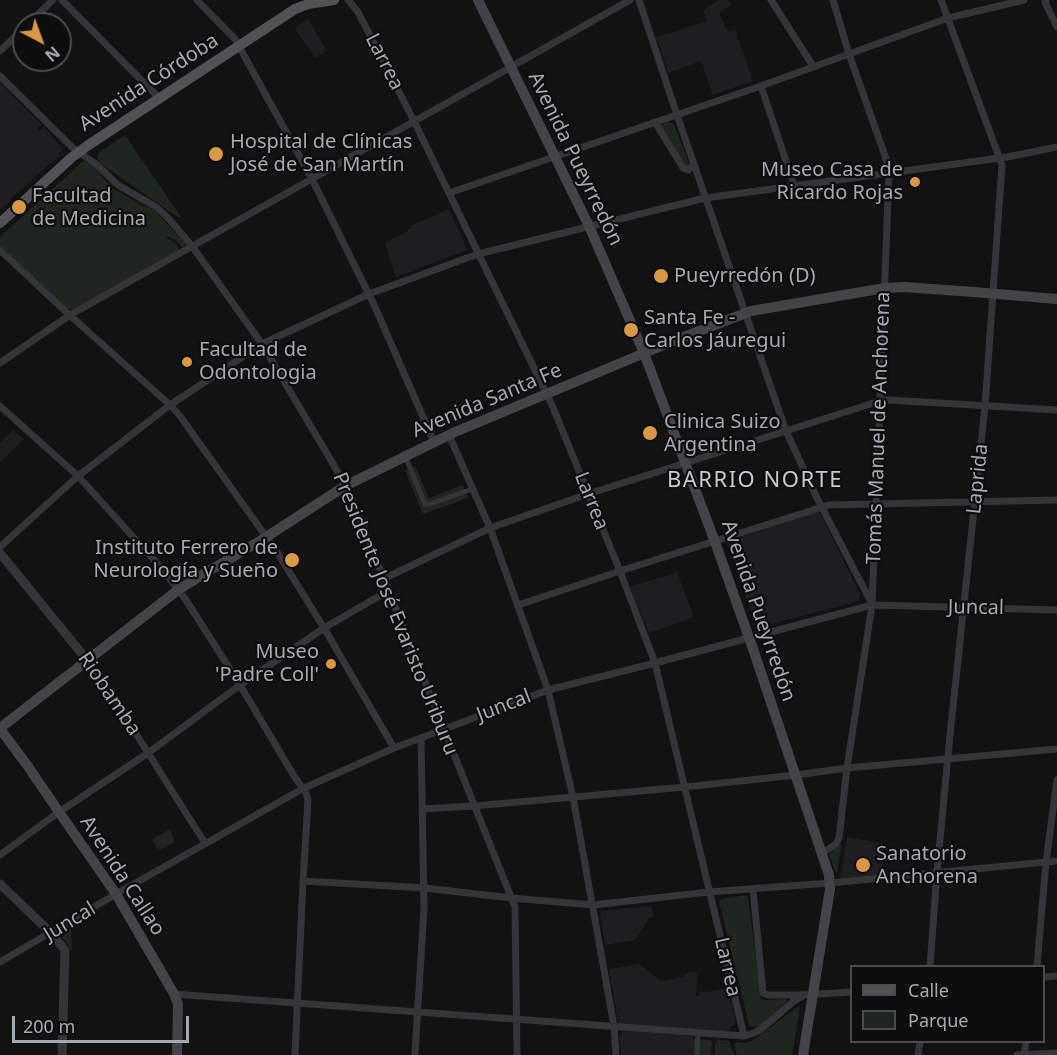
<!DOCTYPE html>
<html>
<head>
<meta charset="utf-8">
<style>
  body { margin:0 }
  #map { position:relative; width:1057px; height:1055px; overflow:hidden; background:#121213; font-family:"Noto Sans",sans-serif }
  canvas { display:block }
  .legend { position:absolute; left:850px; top:965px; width:195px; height:78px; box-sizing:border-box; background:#0d0d0e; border:2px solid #4a4c50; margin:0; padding:8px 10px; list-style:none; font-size:18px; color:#a5aab2 }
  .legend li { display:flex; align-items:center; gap:12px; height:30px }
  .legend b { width:30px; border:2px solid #4a4c50 }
  .north { position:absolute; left:12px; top:12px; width:60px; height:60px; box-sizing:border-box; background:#0d0d0e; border:2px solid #4a4c50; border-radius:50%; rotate:139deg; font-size:16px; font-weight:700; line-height:24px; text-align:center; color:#a5aab2 }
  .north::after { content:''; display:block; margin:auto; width:21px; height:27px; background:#d99844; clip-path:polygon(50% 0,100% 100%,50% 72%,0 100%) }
  .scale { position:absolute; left:12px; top:1016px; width:177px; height:27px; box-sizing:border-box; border:3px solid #a5aab2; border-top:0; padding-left:8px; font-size:18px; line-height:21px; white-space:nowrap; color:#a5aab2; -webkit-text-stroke:4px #0d0d0e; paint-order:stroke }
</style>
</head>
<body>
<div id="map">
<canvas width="1057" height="1055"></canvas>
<ul class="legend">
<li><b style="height:8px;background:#505256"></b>Calle</li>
<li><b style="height:16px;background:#1f251f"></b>Parque</li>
</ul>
<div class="north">N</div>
<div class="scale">200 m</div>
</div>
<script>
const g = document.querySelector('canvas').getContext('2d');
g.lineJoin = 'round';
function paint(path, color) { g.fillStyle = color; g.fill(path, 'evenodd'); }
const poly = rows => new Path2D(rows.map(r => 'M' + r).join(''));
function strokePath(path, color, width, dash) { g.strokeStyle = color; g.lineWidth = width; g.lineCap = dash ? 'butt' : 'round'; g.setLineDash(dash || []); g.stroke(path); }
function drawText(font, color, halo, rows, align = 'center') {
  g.font = font + ' "Noto Sans",sans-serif'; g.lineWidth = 4.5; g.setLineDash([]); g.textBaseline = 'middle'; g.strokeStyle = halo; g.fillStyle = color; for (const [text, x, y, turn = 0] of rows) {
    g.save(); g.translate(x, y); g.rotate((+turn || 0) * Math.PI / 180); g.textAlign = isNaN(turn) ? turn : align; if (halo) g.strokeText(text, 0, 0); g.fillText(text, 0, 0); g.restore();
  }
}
paint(poly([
  [719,0,728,0,732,5,719,13,728,32,735,30,753,81,713,95,701,61,668,73,657,37,707,21,703,10],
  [308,19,327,51,315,58,295,28],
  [0,83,42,125,37,128,39,131,44,127,63,149,59,153,60,155,10,199,11,201,0,210],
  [449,209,467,249,467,250,396,277,385,243,408,231,408,229,411,228,410,226],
  [13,430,24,439,0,462,0,443],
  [817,511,820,513,860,594,859,601,756,628,727,542],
  [677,572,694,617,649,633,630,587],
  [847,837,885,844,882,856,884,875,840,879],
  [650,906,652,908,654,917,649,918,635,940,605,945,600,913,602,911],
  [639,964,661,981,683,977,688,972,698,973,696,996,699,996,699,992,708,991,709,992,727,988,736,1022,727,1032,621,1024,618,1021,609,969],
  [623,1031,694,1036,692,1055,621,1055,620,1036]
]), '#1e1e20');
paint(poly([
  [669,122,674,124,689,164,687,166,685,167,659,127,664,123],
  [125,135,181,217,179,218,100,163,98,159,98,155,100,152],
  [82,162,87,162,92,165,112,188,137,202,140,205,148,207,155,211,186,244,183,248,175,240,167,236,167,238,175,243,180,250,73,310,66,308,0,245,0,237],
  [415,466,429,498,463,485,468,498,423,514,405,470],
  [170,829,175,842,159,850,152,840],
  [842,844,837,872,835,871,829,854],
  [746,895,748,897,761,998,763,1000,786,999,787,1001,764,1023,757,1028,749,1025,719,901,721,899],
  [71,928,72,951,60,934],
  [799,1006,800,1007,792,1055,737,1055,734,1045,736,1042,746,1043,752,1041],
  [693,1039,710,1040,712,1042,711,1055,693,1055],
  [718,1040,729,1041,734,1055,715,1055,715,1043]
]), '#1f251f');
strokePath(poly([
  [405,456,425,504,430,504,472,489],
  [697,1055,698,1033]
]), '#333538', 5);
strokePath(poly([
  [62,0,159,98],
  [197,0,235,39,312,179,375,307,434,442],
  [348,0,358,12,414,121,552,405,620,571,655,663,744,1036],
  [639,0,677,115,786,431,817,498,872,604],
  [771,0,813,66],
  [1046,0,1045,2,1057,27],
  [28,24,53,0],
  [0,51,24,28],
  [0,76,73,148,96,164,118,185,156,207,168,218,192,246,262,344,342,479,352,499,515,907,517,1055],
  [761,86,794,185],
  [655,122,683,168,688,170,694,165],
  [449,193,761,86,948,18,1024,0],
  [0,250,64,310,170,405,180,416,277,552,324,628,394,748],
  [0,363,70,315,630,0],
  [0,406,78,476,163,570,186,600,240,685,294,776,306,793,308,800,303,881,295,1055],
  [449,435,490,528,548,690,573,797,614,1026,616,1055],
  [0,547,78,476,170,405,262,344,369,294,478,254,705,198,1007,157,1057,147],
  [383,579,490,528,588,494,880,401,889,400,1057,410],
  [518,605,620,571,829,505,1057,500],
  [87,660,95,669,205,843],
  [422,809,474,806,685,787,796,775,847,768,1057,749],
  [821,854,836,844,839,838,847,768,872,605,889,173,889,167,849,54,833,0],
  [0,855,59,812,148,753,240,685,324,628,388,591],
  [303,881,425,888,511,898,593,905,709,892,830,883,1057,861],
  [753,889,763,993,768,995,804,995,852,992],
  [0,962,116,894,304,788,394,748,548,690,655,663,872,605,1057,610],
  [930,966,937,871,950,735,985,406,1002,165,941,0],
  [1037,966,1046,862,1057,780],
  [1044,977,1057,976],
  [174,994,744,1036,754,1033,760,1030,794,1001,804,995],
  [415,1055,424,908,421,738],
  [918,1055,920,1042],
  [1017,1055,1057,1053],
  [1024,1055,1026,1042]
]), '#333538', 7);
strokePath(poly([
  [0,553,87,660],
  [0,884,51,933,65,950,62,1055]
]), '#333538', 9);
strokePath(poly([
  [478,0,589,226,644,353,715,542,752,646,829,875,830,889,803,1055],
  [0,728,178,590,207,572,260,541,345,486,455,432,671,342,751,311,885,288,904,287,974,292,1057,299],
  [0,729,27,765,59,812,116,894,174,994,178,1004,177,1055]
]), '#424447', 10);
strokePath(poly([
  [0,223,71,158,87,146,295,9,308,4,334,0]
]), '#505256', 10);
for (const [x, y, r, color] of [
  [216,154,8,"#d99844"],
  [915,182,6,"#d99844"],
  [19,207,8,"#d99844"],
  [661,276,8,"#d99844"],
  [631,330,8,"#d99844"],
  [187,362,6,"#d99844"],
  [650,433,8,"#d99844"],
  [292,560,8,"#d99844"],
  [331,664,6,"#d99844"],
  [863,865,8,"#d99844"]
]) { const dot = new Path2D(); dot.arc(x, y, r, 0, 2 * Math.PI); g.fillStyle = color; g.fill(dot); strokePath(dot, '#0d0d0e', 2); }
drawText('20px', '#a5aab2', '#0d0d0e', [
  ["Larrea",384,62,63],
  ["Avenida Córdoba",149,83,-33],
  ["Avenida Pueyrredón",575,159,64],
  ["Avenida Santa Fe",487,401,-23],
  ["Tomás Manuel de Anchorena",879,428,-88],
  ["Laprida",978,479,-84],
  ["Larrea",591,501,68],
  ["Juncal",976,608,1],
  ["Avenida Pueyrredón",758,611,71],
  ["Presidente José Evaristo Uriburu",395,614,68],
  ["Riobamba",109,694,56],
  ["Juncal",504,706,-21],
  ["Avenida Callao",122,876,57],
  ["Juncal",70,922,-31],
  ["Larrea",727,967,77]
]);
drawText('20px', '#a5aab2', '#0d0d0e', [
  ["Hospital de Clínicas",230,142],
  ["José de San Martín",230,165],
  ["Museo Casa de",903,170,"right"],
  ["Ricardo Rojas",903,193,"right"],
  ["Facultad",32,196],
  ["de Medicina",32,219],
  ["Pueyrredón (D)",674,276],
  ["Santa Fe -",644,318],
  ["Carlos Jáuregui",644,341],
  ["Facultad de",199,350],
  ["Odontologia",199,373],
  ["Clinica Suizo",664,422],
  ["Argentina",664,445],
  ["Instituto Ferrero de",278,548,"right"],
  ["Neurología y Sueño",278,571,"right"],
  ["Museo",319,652,"right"],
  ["'Padre Coll'",319,675,"right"],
  ["Sanatorio",876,854],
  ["Anchorena",876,877]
], 'left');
g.letterSpacing = '1.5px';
drawText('22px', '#c6c9cf', '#0d0d0e', [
  ["BARRIO NORTE",755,481]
]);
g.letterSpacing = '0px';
</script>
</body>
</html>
